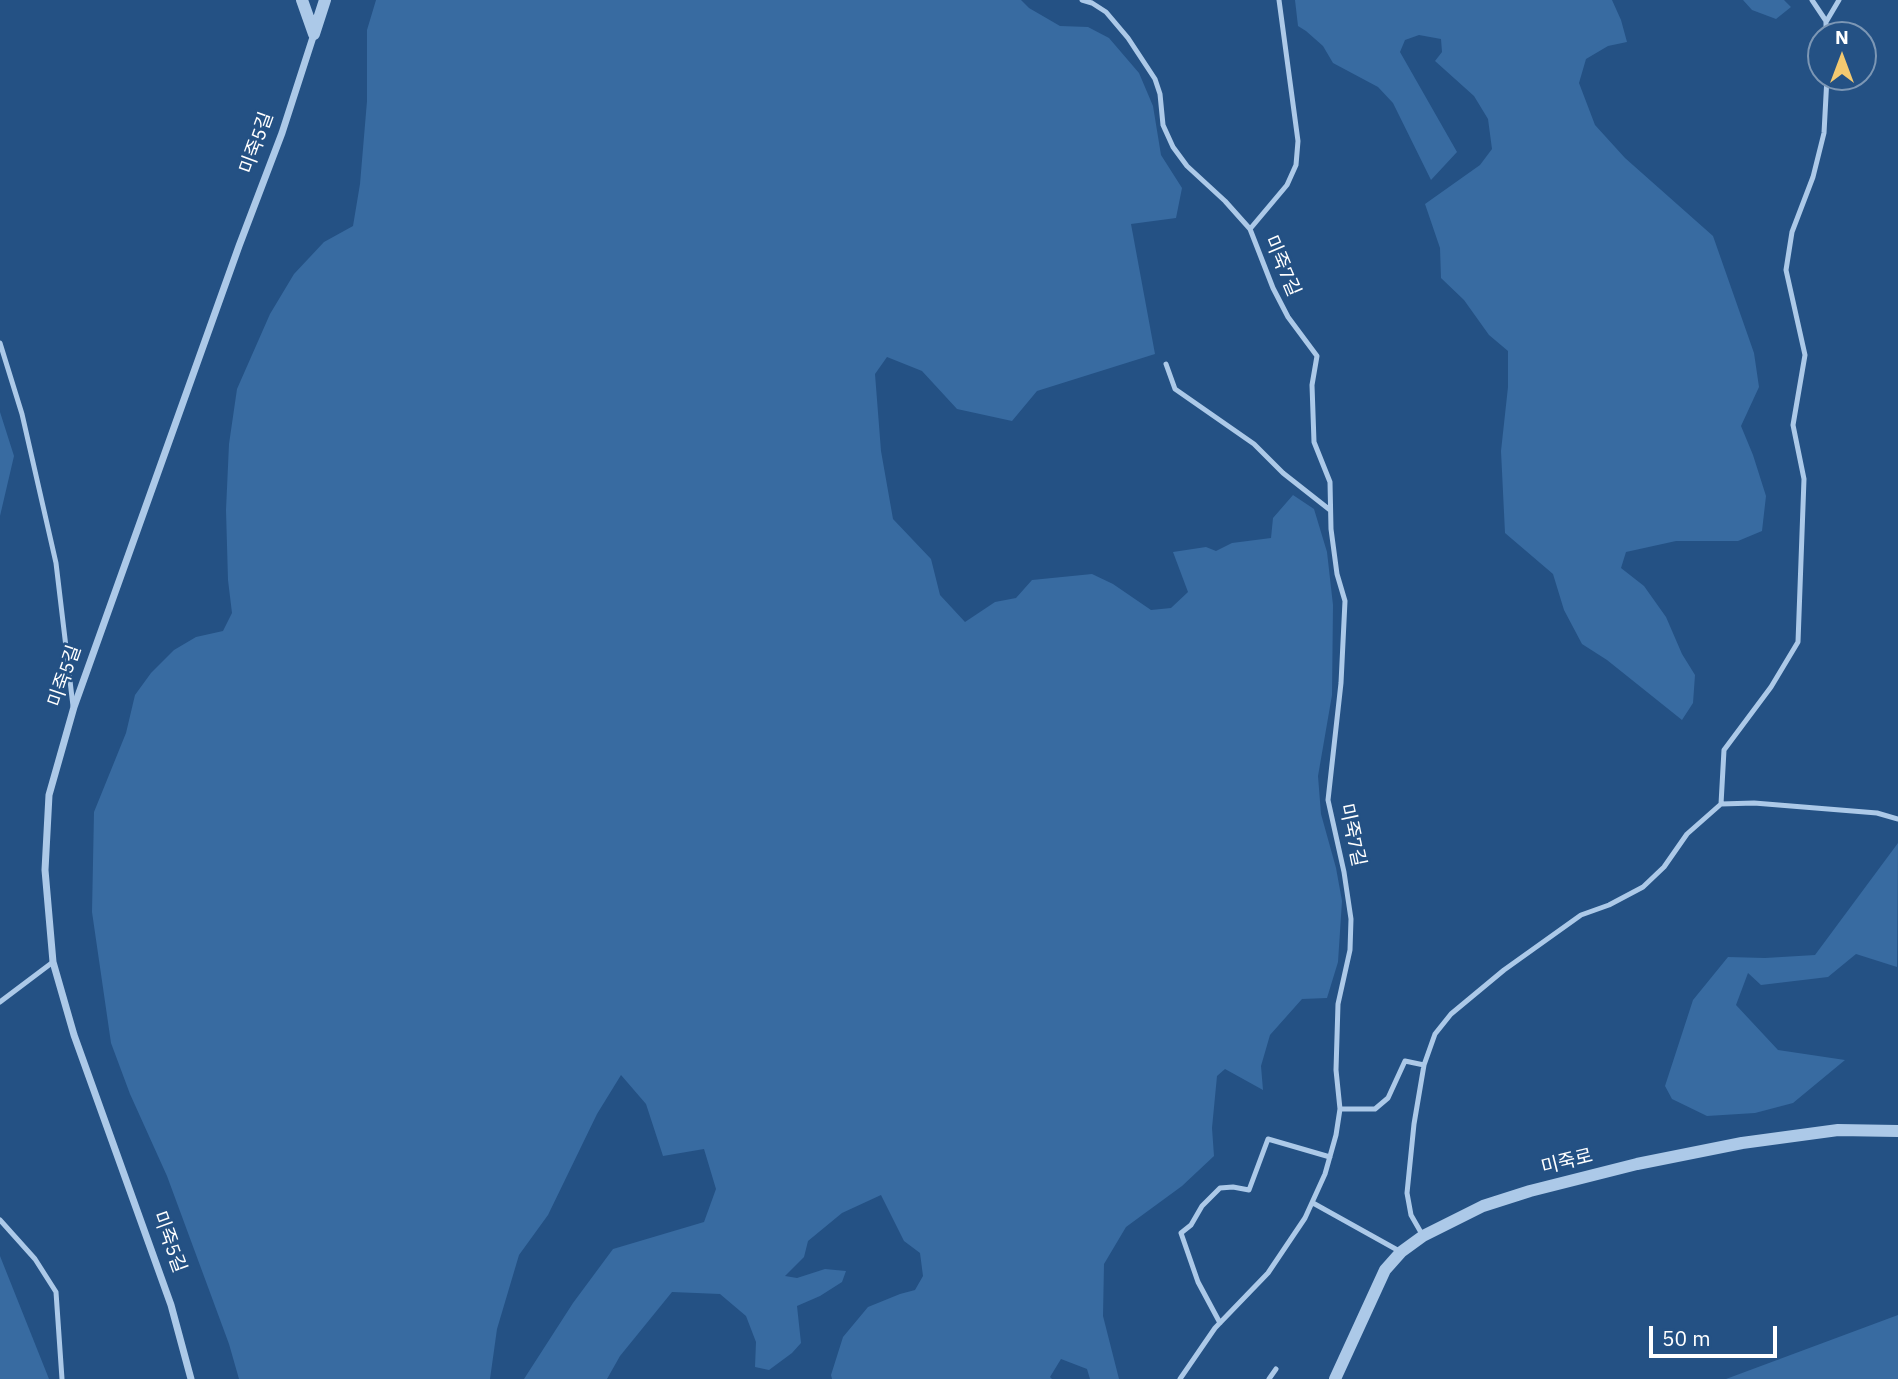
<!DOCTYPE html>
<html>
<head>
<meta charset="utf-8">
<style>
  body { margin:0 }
  #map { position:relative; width:1898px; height:1379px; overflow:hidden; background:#245184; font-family:"IBM Plex Sans",sans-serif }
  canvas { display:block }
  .north { position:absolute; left:1807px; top:21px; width:70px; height:70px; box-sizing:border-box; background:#245184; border:2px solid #7c97b5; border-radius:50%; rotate:0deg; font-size:19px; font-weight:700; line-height:28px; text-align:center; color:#fff }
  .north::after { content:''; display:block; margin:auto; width:24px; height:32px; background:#f3c970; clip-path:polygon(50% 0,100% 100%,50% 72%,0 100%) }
  .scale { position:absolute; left:1649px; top:1326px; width:128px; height:32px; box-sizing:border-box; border:4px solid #fff; border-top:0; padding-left:9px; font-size:21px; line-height:24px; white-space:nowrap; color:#fff; -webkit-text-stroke:5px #245184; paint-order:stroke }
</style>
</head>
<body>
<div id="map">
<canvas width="1898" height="1379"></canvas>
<div class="north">N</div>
<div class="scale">50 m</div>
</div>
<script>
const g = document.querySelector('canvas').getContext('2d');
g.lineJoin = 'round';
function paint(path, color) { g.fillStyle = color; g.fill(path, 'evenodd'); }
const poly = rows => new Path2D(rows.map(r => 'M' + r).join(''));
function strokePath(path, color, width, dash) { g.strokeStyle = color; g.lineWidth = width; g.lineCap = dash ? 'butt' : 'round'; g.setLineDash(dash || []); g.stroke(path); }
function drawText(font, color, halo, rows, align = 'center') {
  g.font = font + ' "IBM Plex Sans","Noto Sans KR",sans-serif'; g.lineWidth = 5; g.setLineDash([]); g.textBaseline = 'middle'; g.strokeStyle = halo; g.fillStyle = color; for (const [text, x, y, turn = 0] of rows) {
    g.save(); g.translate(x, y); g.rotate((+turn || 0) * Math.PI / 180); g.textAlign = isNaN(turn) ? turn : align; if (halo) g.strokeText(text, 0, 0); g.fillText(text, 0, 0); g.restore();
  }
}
paint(poly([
  [376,0,1021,0,1029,8,1060,26,1088,27,1109,38,1139,73,1153,106,1161,155,1182,188,1176,218,1131,224,1155,354,1037,391,1012,421,957,409,922,371,887,357,875,374,881,451,893,519,931,559,940,595,965,622,995,602,1016,598,1032,580,1092,574,1113,584,1151,610,1171,608,1188,592,1173,552,1206,547,1216,551,1232,543,1271,538,1273,518,1293,495,1314,509,1327,552,1333,605,1332,695,1318,776,1321,814,1336,868,1342,901,1338,962,1327,998,1302,999,1270,1035,1261,1066,1263,1090,1225,1069,1217,1076,1212,1128,1214,1156,1182,1186,1126,1227,1104,1264,1103,1316,1119,1379,1090,1379,1087,1369,1061,1359,1050,1377,1052,1379,832,1379,831,1375,843,1337,868,1307,900,1294,915,1290,923,1276,920,1253,904,1241,881,1195,842,1213,808,1241,804,1257,785,1276,797,1278,825,1269,846,1271,842,1282,820,1296,797,1306,801,1343,792,1353,769,1370,755,1367,756,1342,746,1316,720,1294,672,1292,620,1356,607,1379,524,1379,573,1303,613,1249,704,1222,716,1189,704,1149,663,1156,646,1104,621,1075,597,1114,548,1215,519,1255,497,1329,490,1379,239,1379,229,1344,167,1176,130,1094,111,1043,92,912,94,812,126,733,135,695,151,673,174,650,196,637,223,631,232,613,228,580,226,510,229,444,237,389,270,314,294,274,324,242,353,226,360,184,367,101,367,30],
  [1295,0,1612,0,1621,20,1627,42,1608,46,1586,59,1579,83,1595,125,1625,158,1713,236,1754,353,1759,387,1741,426,1753,455,1766,496,1762,531,1738,541,1676,541,1626,552,1621,568,1644,586,1666,617,1682,654,1695,675,1693,703,1682,720,1607,660,1582,644,1564,610,1553,574,1505,533,1501,451,1508,387,1508,351,1489,335,1464,300,1441,278,1440,248,1425,204,1480,165,1492,149,1488,119,1474,96,1435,61,1442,52,1441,39,1419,35,1405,40,1400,52,1457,152,1431,180,1393,103,1378,87,1333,63,1323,46,1306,31,1298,26],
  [1743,0,1784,0,1791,7,1776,19,1752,10],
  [0,412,14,456,0,516],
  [1898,843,1897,967,1856,954,1828,977,1761,985,1748,973,1736,1005,1778,1050,1845,1060,1793,1103,1755,1113,1707,1116,1672,1099,1665,1086,1693,1000,1728,957,1765,958,1815,955],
  [0,1256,49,1379,0,1379],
  [1898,1315,1898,1379,1726,1379]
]), '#386ba1');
strokePath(poly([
  [1082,0,1092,3,1106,12,1128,38,1155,79,1160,94,1163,125,1173,147,1187,166,1225,201,1250,229,1273,288,1288,317,1317,356,1312,385,1314,442,1330,482,1331,529,1337,574,1345,601,1341,683,1328,800,1344,872,1351,919,1350,950,1338,1004,1336,1070,1340,1109,1336,1135,1325,1174,1305,1218,1268,1273,1215,1328,1180,1379],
  [1812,0,1826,21,1826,35],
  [1826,22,1839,0],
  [1250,229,1287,185,1296,165,1298,141,1279,0],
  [0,343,22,414,56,563,73,706],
  [1166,364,1175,389,1254,444,1283,473,1330,510],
  [1721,804,1754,803,1877,813,1898,819],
  [0,1002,53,962],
  [1340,1109,1375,1109,1388,1098,1405,1061,1424,1065],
  [1313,1203,1401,1252],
  [0,1220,35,1259,56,1292,62,1379],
  [1423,1236,1411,1215,1407,1193,1414,1124,1424,1065,1435,1034,1451,1014,1504,970,1581,915,1609,905,1643,887,1664,867,1687,834,1721,804,1724,750,1771,687,1798,642,1804,479,1793,425,1805,355,1786,270,1792,232,1813,177,1824,133,1827,77],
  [1220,1323,1198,1282,1181,1233,1191,1225,1202,1206,1220,1188,1233,1187,1249,1190,1268,1139,1330,1157],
  [1269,1379,1276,1369]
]), '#acc9e8', 5);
strokePath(poly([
  [191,1379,171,1305,74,1035,53,962,45,870,49,795,74,707,239,246,282,133,314,34]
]), '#acc9e8', 7);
strokePath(poly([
  [302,0,314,34],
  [314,34,325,0],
  [1335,1379,1385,1270,1401,1252,1423,1236,1483,1206,1530,1191,1637,1164,1742,1143,1838,1130,1898,1131]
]), '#acc9e8', 12);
drawText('19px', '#fff', '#245184', [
  ["미죽5길",257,143,-70],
  ["미죽7길",1282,266,67],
  ["미죽5길",65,676,-71],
  ["미죽7길",1352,835,78],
  ["미죽로",1567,1162,-14],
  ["미죽5길",169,1242,70]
]);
</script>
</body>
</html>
